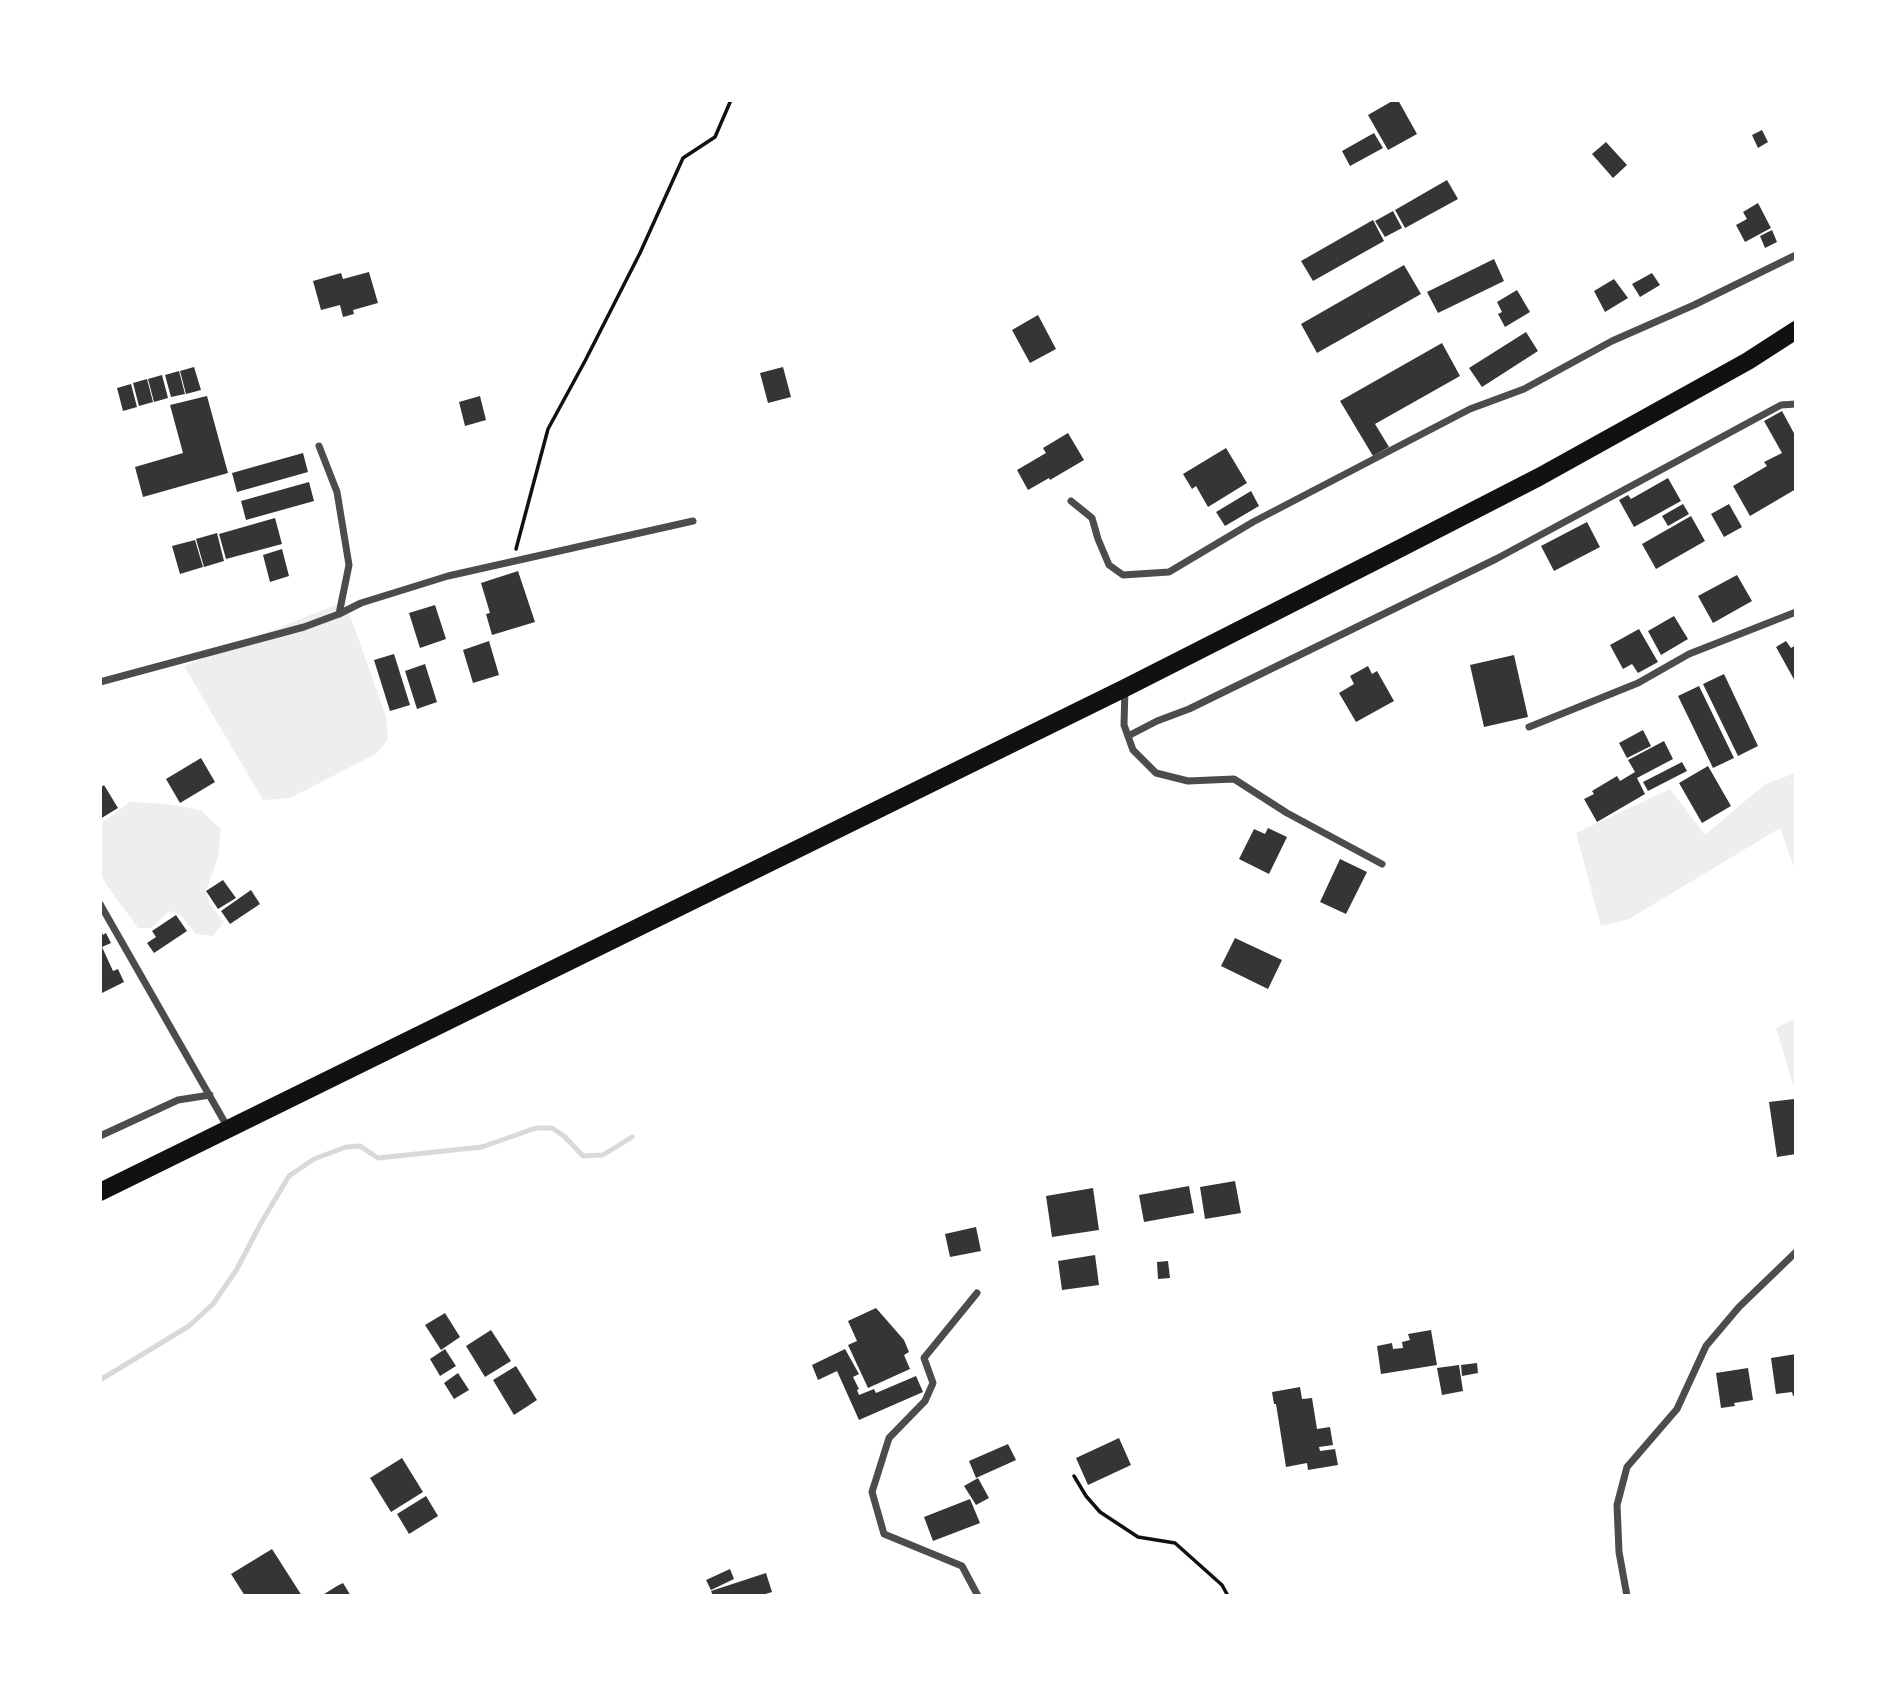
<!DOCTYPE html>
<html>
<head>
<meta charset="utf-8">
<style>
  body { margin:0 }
  #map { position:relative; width:1896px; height:1696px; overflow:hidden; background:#fff; font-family:"DejaVu Sans",sans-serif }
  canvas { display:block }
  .frame { position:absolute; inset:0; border:102px solid #fff; pointer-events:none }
</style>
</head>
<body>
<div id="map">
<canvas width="1896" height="1696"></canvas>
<div class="frame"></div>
</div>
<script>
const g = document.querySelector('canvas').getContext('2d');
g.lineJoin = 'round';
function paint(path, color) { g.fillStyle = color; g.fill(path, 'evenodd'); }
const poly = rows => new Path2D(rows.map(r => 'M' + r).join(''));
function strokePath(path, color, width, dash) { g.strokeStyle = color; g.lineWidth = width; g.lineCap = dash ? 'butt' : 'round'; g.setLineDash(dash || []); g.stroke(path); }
paint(poly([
  [345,601,386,717,388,739,376,754,290,798,263,800,184,666],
  [1796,773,1796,873,1780,828,1629,919,1601,926,1576,833,1670,789,1705,835,1765,784],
  [130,802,166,804,200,810,221,829,218,857,206,891,210,904,224,922,213,936,196,934,181,916,170,911,151,928,138,928,108,887,100,873,100,824],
  [1796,1018,1796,1087,1794,1088,1776,1028]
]), '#eee');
strokePath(poly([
  [100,1380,189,1326,213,1304,237,1269,261,1223,289,1176,314,1159,346,1147,360,1146,378,1158,482,1147,536,1128,552,1128,564,1136,583,1156,603,1155,632,1137]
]), '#d9d9d9', 5);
paint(poly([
  [1394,100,1398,100,1417,134,1388,150,1368,115],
  [1762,130,1768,142,1758,148,1752,135],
  [1374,133,1383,148,1350,166,1342,151],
  [1606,142,1627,165,1613,178,1592,154],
  [1447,180,1458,199,1405,228,1395,210],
  [1758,203,1771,228,1745,242,1736,225,1747,219,1743,212],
  [1393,211,1402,228,1385,237,1375,221],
  [1373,220,1384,241,1313,281,1301,261],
  [1772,230,1777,242,1765,248,1760,236],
  [1494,259,1504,281,1438,313,1427,292],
  [1404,265,1421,294,1317,353,1301,324],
  [369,272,378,303,353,310,354,314,343,317,340,305,321,310,313,281,341,273,343,279],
  [1652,273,1660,285,1640,297,1632,284],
  [1614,279,1628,298,1605,312,1594,291],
  [1517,290,1530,312,1505,327,1498,314,1502,312,1497,302],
  [1038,315,1056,349,1030,363,1012,330],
  [1526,332,1538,351,1482,387,1469,368],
  [1442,343,1460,376,1375,424,1389,447,1373,456,1340,401],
  [194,367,201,390,186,394,180,371],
  [783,367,791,397,768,403,760,373],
  [179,371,185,394,171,397,165,375],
  [162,375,168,398,154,402,148,379],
  [147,379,153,402,139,406,133,383],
  [131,384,137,407,123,411,117,388],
  [207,396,228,473,143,497,135,467,183,453,170,405],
  [480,396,486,420,465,426,459,402],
  [1782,411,1796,437,1796,489,1750,516,1733,486,1767,466,1764,462,1782,453,1764,421],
  [1068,433,1084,460,1050,480,1049,478,1028,490,1017,470,1046,453,1043,448],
  [1226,448,1247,483,1208,507,1196,486,1192,489,1183,474],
  [303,453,308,472,237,492,232,473],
  [1668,478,1681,501,1634,527,1619,500,1628,495,1631,499],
  [309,482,314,501,246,520,241,501],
  [1251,491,1259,506,1225,526,1216,512],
  [1683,504,1689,514,1668,526,1662,516],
  [1729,504,1742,527,1724,537,1711,514],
  [1691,516,1705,541,1656,569,1642,544],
  [275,518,282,544,226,559,219,534],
  [1587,522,1600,547,1554,571,1541,546],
  [217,533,224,561,204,567,196,539],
  [195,540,203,567,180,574,172,546],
  [282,549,289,576,270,582,263,555],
  [518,571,535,622,492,635,486,614,490,613,481,583],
  [1737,575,1752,601,1713,623,1698,596],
  [435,605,446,639,420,648,409,613],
  [1674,616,1688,639,1661,655,1648,631],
  [1639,629,1658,662,1638,673,1632,664,1623,669,1610,645],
  [489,641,499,675,473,683,463,650],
  [1786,641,1791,648,1796,645,1796,683,1776,647],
  [394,654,410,705,390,711,374,660],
  [1514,655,1528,717,1484,727,1470,665],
  [425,664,437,702,417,709,405,671],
  [1368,666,1372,674,1377,671,1394,701,1356,722,1339,693,1354,684,1350,676],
  [1724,674,1758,746,1738,756,1703,684],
  [1699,686,1734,758,1713,768,1678,696],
  [1643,730,1651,746,1627,758,1619,743],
  [1664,741,1673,759,1637,778,1645,794,1597,822,1584,799,1594,794,1592,791,1617,776,1620,781,1635,772,1628,760],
  [201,758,215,782,180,803,166,779],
  [1682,762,1687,771,1648,791,1643,782],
  [1708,766,1731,806,1702,823,1679,783],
  [104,785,118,808,100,819,100,788],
  [1268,828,1287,837,1269,874,1239,859,1254,829,1265,834],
  [1340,859,1367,872,1346,914,1320,902],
  [223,880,236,898,218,909,206,891],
  [251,890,260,904,230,924,221,911],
  [176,915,187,931,154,953,147,943,156,937,152,931],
  [100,928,103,935,106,933,111,943,102,947,113,971,118,969,124,982,100,994],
  [1235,938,1282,960,1268,989,1221,966],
  [1794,1099,1796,1154,1777,1157,1769,1102],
  [1235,1181,1241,1213,1205,1219,1200,1187],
  [1189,1186,1194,1213,1144,1222,1139,1195],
  [1093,1188,1099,1230,1052,1237,1046,1196],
  [976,1227,981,1251,950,1257,945,1234],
  [1095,1255,1099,1285,1062,1290,1058,1261],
  [1168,1261,1170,1278,1158,1279,1157,1262],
  [876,1308,904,1340,909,1352,904,1355,910,1369,868,1388,848,1345,857,1341,848,1321],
  [445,1313,460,1337,441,1350,425,1325],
  [491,1330,511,1361,485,1377,466,1346],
  [1431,1330,1437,1365,1381,1374,1377,1346,1392,1343,1393,1349,1403,1348,1402,1342,1410,1340,1408,1334],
  [445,1349,456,1366,440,1376,430,1359],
  [845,1349,859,1374,853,1377,859,1389,857,1390,859,1395,874,1389,876,1393,916,1376,923,1392,859,1420,837,1371,818,1380,812,1365],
  [1796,1354,1796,1395,1793,1396,1792,1392,1776,1394,1771,1358],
  [1477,1363,1478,1373,1462,1376,1461,1365],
  [1459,1365,1463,1391,1442,1395,1437,1368],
  [516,1366,537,1400,514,1415,493,1380],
  [1748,1368,1753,1400,1734,1403,1735,1406,1721,1408,1716,1373],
  [458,1373,469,1390,454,1399,444,1383],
  [1300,1387,1302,1399,1312,1398,1317,1429,1330,1427,1333,1445,1319,1447,1320,1451,1335,1449,1338,1465,1308,1470,1307,1463,1286,1467,1276,1404,1274,1404,1272,1392],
  [1119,1438,1131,1465,1088,1485,1076,1458],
  [1008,1444,1016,1460,976,1478,969,1461],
  [402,1458,423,1492,391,1512,370,1478],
  [978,1478,989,1498,976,1505,964,1486],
  [426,1496,438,1516,409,1534,397,1514],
  [970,1499,980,1523,933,1541,924,1517],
  [272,1549,302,1596,245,1596,231,1574],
  [730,1569,734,1579,711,1590,706,1580],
  [766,1573,772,1592,759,1596,713,1596,711,1591],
  [343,1583,351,1596,321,1596,337,1586]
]), '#353535');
strokePath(poly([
  [516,549,548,429,585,361,640,253,683,158,715,137,731,100],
  [1074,1476,1086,1496,1100,1512,1138,1537,1175,1543,1222,1585,1228,1596]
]), '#111', 3.5);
strokePath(poly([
  [1071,501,1092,518,1098,539,1109,565,1123,575,1169,572,1253,522,1470,409,1524,389,1612,341,1694,305,1796,255],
  [339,614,361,603,448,576,693,521],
  [100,682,304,627,339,614,349,565,337,492,319,446],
  [1125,688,1124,725,1133,750,1156,773,1188,781,1234,779,1287,813,1382,864],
  [1529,727,1638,683,1689,654,1796,612],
  [1128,736,1157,721,1189,709,1496,559,1781,405,1796,404],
  [100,904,228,1128],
  [100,1136,178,1100,210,1095],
  [977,1293,924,1358,933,1383,925,1401,889,1438,872,1492,884,1534,962,1566,978,1596],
  [1627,1596,1619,1552,1617,1505,1627,1467,1677,1409,1706,1346,1739,1307,1796,1252]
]), '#4c4c4c', 7);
strokePath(poly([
  [100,1192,1125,688,1395,551,1539,477,1748,361,1796,330]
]), '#111', 18);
</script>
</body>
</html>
